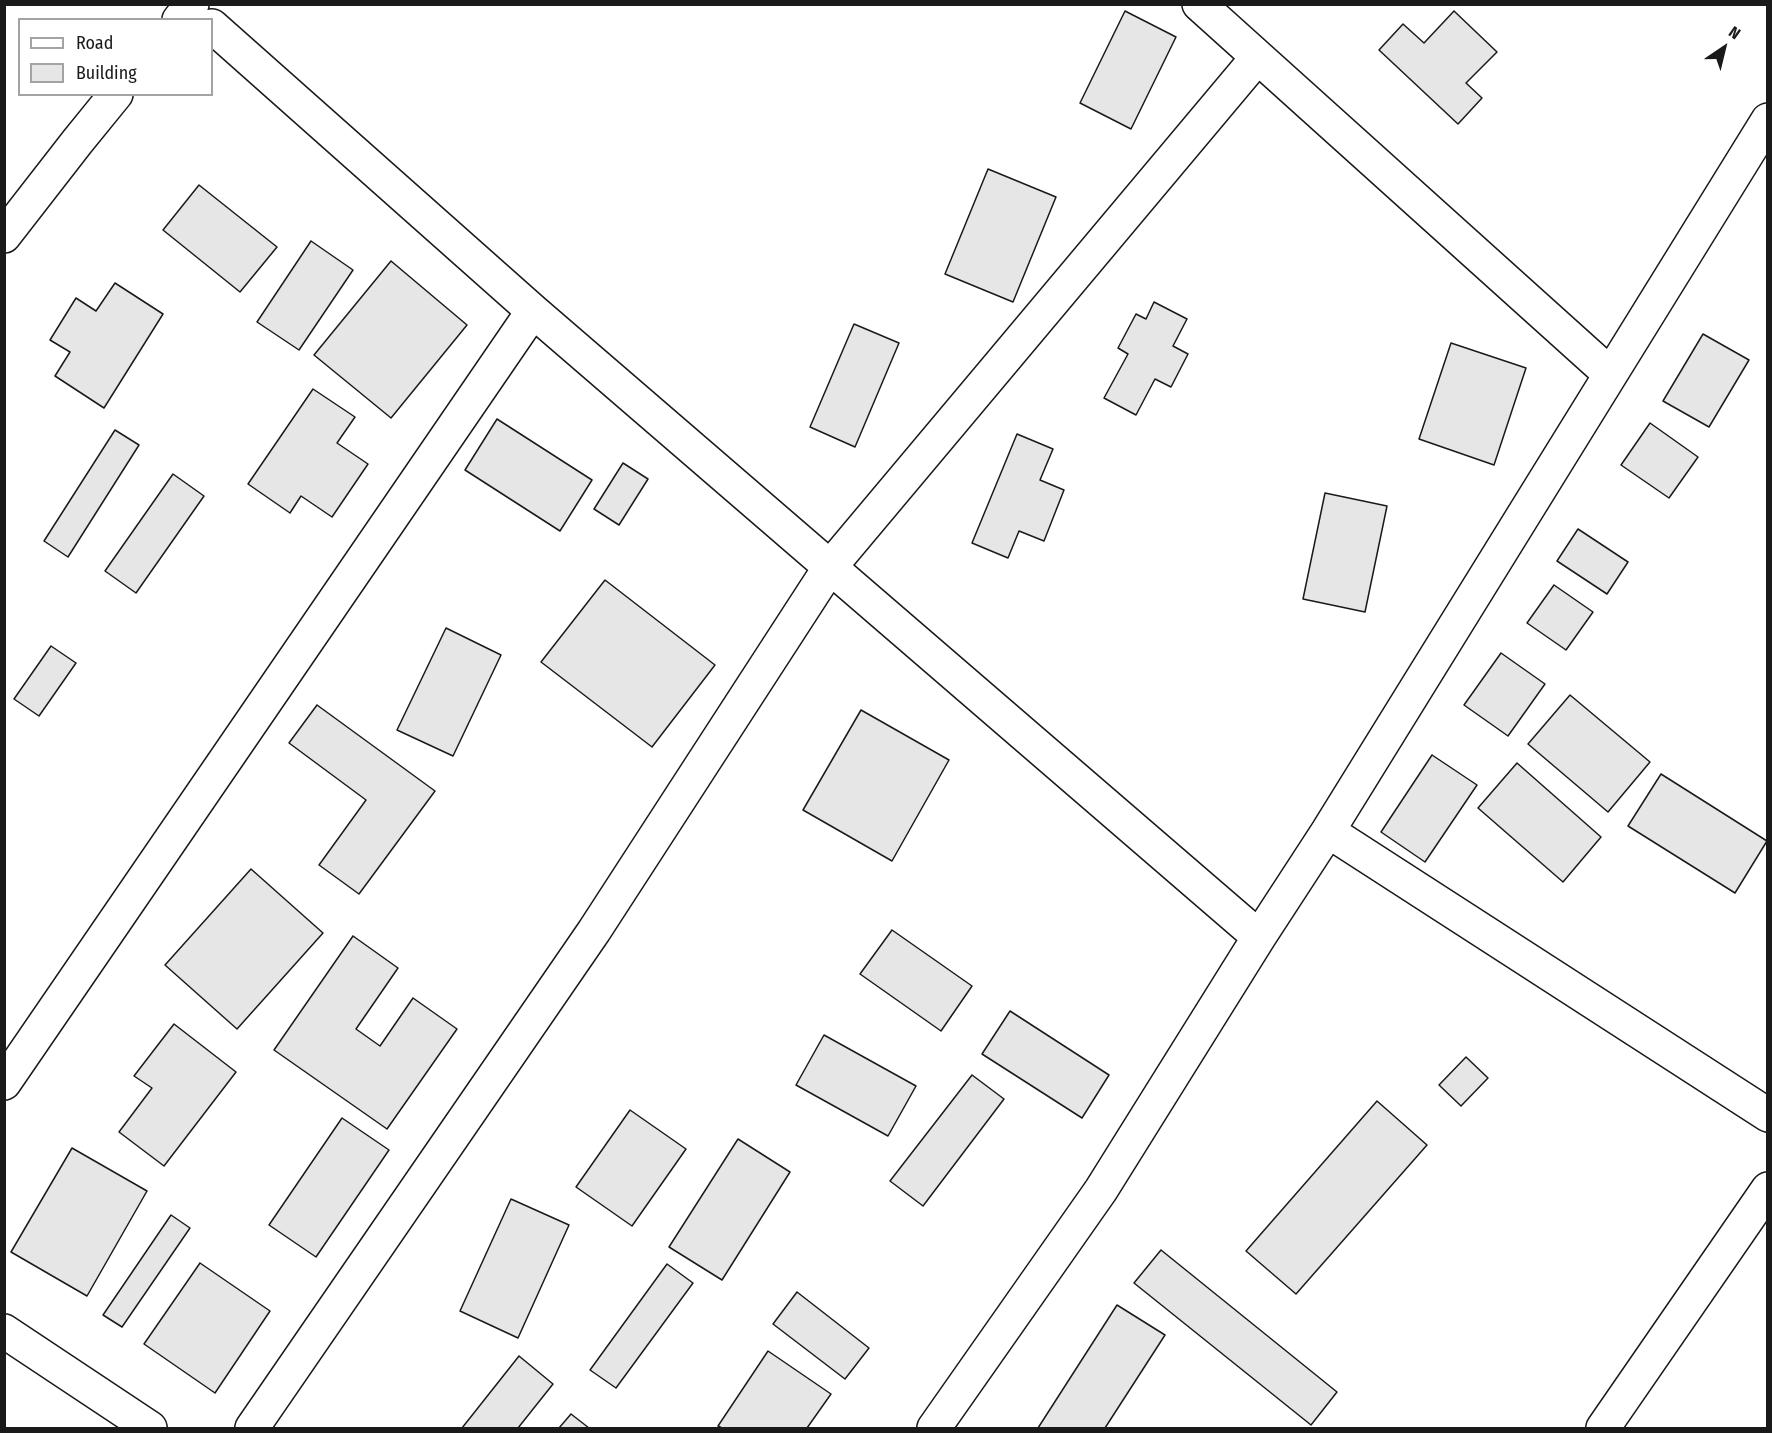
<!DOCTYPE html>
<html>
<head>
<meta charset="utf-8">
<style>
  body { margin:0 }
  #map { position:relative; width:1772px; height:1433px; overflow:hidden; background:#fff; font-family:"Fira Sans Condensed",sans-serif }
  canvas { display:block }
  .frame { position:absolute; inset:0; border:6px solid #1a1a1a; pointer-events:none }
  .legend { position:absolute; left:18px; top:18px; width:195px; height:78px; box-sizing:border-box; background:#fff; border:2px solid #a3a3a3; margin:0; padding:8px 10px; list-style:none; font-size:18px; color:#1a1a1a }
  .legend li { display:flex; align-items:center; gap:12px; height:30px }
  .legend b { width:30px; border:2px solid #a3a3a3 }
  .north { position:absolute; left:1694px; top:18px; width:60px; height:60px; -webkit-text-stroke:4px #fff; paint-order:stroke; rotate:35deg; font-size:16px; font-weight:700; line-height:24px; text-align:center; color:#1a1a1a }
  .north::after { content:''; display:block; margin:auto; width:21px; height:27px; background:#1a1a1a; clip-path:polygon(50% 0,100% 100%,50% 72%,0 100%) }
</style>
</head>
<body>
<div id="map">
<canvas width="1772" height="1433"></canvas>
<div class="frame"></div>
<ul class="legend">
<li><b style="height:8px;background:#fff"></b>Road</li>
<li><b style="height:16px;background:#e6e6e6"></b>Building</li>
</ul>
<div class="north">N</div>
</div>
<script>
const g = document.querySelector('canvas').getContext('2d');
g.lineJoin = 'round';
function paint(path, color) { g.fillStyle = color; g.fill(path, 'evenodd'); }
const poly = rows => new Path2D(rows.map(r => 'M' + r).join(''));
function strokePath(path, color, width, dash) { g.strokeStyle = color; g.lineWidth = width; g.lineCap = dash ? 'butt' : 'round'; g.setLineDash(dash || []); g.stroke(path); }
const building = poly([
  [1125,11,1176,37,1131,129,1080,103,1125,11],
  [1454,11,1497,52,1466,83,1482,98,1458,124,1379,50,1403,24,1424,43,1454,11],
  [988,169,1056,197,1013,302,945,274,988,169],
  [199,185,277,247,240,292,163,230,199,185],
  [311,241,353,270,299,350,257,322,311,241],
  [391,261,467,325,391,418,314,355,391,261],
  [115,283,163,314,104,408,55,376,70,352,50,340,76,298,96,311,115,283],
  [1154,302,1187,319,1173,346,1188,354,1171,387,1155,379,1136,415,1104,398,1128,354,1118,348,1136,314,1146,319,1154,302],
  [854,324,899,343,855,447,810,427,854,324],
  [1703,334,1749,360,1709,427,1663,401,1703,334],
  [1451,343,1526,368,1494,465,1419,439,1451,343],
  [313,389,355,417,337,443,368,464,332,517,301,496,290,513,248,484,313,389],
  [497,419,592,480,560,531,465,470,497,419],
  [1650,423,1698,457,1669,498,1621,465,1650,423],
  [115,430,139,445,68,557,44,541,115,430],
  [1017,434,1053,449,1040,480,1064,490,1044,541,1019,531,1008,558,972,543,1017,434],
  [623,463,648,479,619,525,594,509,623,463],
  [173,474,204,496,136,593,105,571,173,474],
  [1325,493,1387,506,1365,612,1303,599,1325,493],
  [1578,529,1628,562,1607,594,1557,561,1578,529],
  [605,580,715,665,652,747,541,662,605,580],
  [1554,585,1593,612,1566,650,1527,623,1554,585],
  [446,628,501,655,453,756,397,730,446,628],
  [51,646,76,663,39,716,14,699,51,646],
  [1501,653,1545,684,1508,736,1464,705,1501,653],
  [1570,695,1650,762,1608,812,1528,744,1570,695],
  [317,705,435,791,359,894,319,865,366,800,289,743,317,705],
  [861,710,949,760,892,861,803,810,861,710],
  [1432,755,1477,785,1425,862,1381,832,1432,755],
  [1517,763,1601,837,1563,882,1478,808,1517,763],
  [1661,774,1767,841,1735,893,1628,826,1661,774],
  [251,869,323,933,237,1029,165,965,251,869],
  [892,930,972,986,941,1031,860,974,892,930],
  [353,936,398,968,356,1029,380,1046,413,998,457,1029,387,1129,274,1050,353,936],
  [1010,1011,1109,1075,1082,1118,982,1054,1010,1011],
  [174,1024,236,1072,164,1166,119,1132,152,1088,134,1076,174,1024],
  [824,1035,916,1086,888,1136,796,1085,824,1035],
  [1466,1057,1488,1078,1461,1106,1439,1085,1466,1057],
  [972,1075,1004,1099,923,1206,890,1181,972,1075],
  [1377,1101,1427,1145,1296,1294,1246,1251,1377,1101],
  [630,1110,686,1149,632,1226,576,1187,630,1110],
  [342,1118,389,1150,316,1257,269,1225,342,1118],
  [738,1139,790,1172,722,1280,669,1247,738,1139],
  [72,1148,147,1191,87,1296,11,1252,72,1148],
  [511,1199,569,1225,518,1338,460,1311,511,1199],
  [171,1215,190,1228,122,1327,103,1315,171,1215],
  [1161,1250,1337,1392,1311,1425,1134,1283,1161,1250],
  [200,1263,270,1311,215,1393,144,1344,200,1263],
  [667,1264,693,1283,616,1388,590,1370,667,1264],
  [797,1292,869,1348,845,1379,773,1324,797,1292],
  [1117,1305,1165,1335,1105,1428,1038,1428,1117,1305],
  [768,1351,831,1394,807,1428,722,1428,718,1426,768,1351],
  [519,1356,553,1384,518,1428,462,1428,519,1356],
  [571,1414,589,1428,559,1428,571,1414]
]);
paint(building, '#e6e6e6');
strokePath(building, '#1a1a1a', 1.5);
const minor = poly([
  [1199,4,1610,374],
  [179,20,192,4],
  [212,26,533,311,1259,937],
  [4,236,77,142,116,94],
  [1328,831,1768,1115],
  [4,1083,533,311],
  [4,1331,150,1428],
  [252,1428,594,931,830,567,1257,58],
  [934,1428,1101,1190,1259,937,1328,831,1768,120],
  [1603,1428,1768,1189]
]);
strokePath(minor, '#1a1a1a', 36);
strokePath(minor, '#fff', 33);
</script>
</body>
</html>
